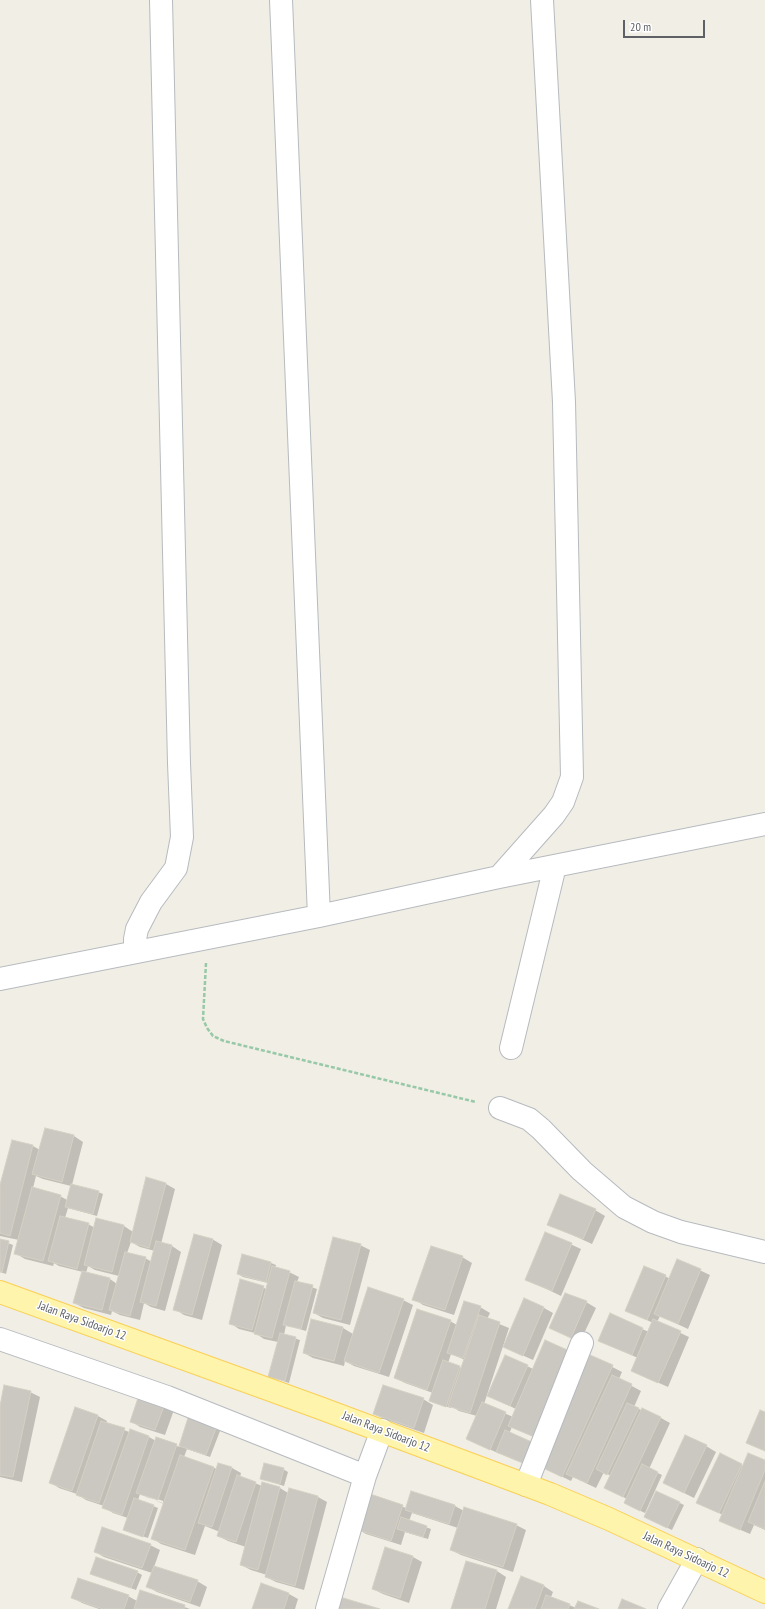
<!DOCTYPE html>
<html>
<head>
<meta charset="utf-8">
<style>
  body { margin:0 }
  #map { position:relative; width:765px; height:1609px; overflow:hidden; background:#f0eee5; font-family:"PT Sans Narrow",sans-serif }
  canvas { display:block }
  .scale { position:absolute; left:623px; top:20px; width:82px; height:18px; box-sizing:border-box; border:2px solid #5d6166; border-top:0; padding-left:5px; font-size:12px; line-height:14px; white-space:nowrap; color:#5d6166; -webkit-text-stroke:3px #fff; paint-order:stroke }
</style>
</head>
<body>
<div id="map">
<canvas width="765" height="1609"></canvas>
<div class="scale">20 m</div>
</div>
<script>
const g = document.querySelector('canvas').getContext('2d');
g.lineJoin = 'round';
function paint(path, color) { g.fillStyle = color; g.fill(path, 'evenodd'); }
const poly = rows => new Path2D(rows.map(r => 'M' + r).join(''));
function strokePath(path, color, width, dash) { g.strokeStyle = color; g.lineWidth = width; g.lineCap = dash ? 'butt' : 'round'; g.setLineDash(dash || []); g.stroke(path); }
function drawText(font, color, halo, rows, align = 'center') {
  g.font = font + ' "PT Sans Narrow",sans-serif'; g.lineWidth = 3; g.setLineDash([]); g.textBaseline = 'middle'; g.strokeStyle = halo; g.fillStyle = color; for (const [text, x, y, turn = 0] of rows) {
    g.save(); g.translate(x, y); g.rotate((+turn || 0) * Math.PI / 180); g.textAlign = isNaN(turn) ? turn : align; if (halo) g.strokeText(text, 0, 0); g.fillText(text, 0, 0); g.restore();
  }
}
paint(poly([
  [45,1129,74,1136,83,1142,72,1185,98,1192,103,1194,97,1216,68,1208,65,1218,88,1224,95,1228,97,1219,124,1226,133,1232,166,1184,175,1189,161,1244,172,1246,181,1252,165,1311,151,1307,144,1303,140,1320,120,1315,112,1311,111,1315,84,1308,74,1303,83,1272,59,1266,54,1263,53,1266,25,1259,15,1253,19,1240,0,1236,0,1189,13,1141,33,1146,40,1150],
  [36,1176,43,1179,71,1186,67,1200,60,1196,33,1188],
  [131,1242,140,1247,155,1251,152,1262,145,1258,127,1253],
  [88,1266,95,1270,119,1276,117,1284,110,1279,86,1273],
  [595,1210,605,1216,592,1244,548,1224],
  [546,1233,581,1249,561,1296,526,1279],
  [212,1239,222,1245,202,1320,184,1315,175,1309],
  [0,1240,13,1245,6,1274,0,1272],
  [360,1245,370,1250,350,1325,323,1318,314,1313],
  [243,1255,271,1263,276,1265,275,1268,289,1272,299,1277,297,1282,317,1289,306,1331,286,1325,284,1335,300,1340,289,1383,269,1376,278,1342,264,1339,255,1333,239,1329,230,1323,241,1281,267,1289,268,1283,243,1277,238,1274],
  [462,1257,472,1263,454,1315,423,1305,414,1299],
  [678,1260,710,1275,688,1329,660,1316,657,1322,689,1337,668,1387,632,1371,638,1358,599,1341,610,1315,649,1332,653,1323,626,1310,665,1276,670,1279],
  [403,1300,413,1305,389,1377,354,1366,345,1361,344,1366,313,1358,304,1353,343,1328,353,1334],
  [586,1302,596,1308,580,1342,551,1328],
  [480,1307,490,1313,487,1319,509,1328,484,1404,513,1417,516,1409,489,1396,527,1366,533,1369,547,1443,512,1427,500,1454,467,1439,477,1416,459,1411,451,1406,451,1408,435,1403,430,1401,433,1393,405,1383,395,1378,450,1321,457,1325],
  [451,1354,465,1360,462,1368,448,1363],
  [544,1308,553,1313,533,1360,504,1347],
  [591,1356,622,1372,619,1379,641,1391,634,1407,661,1418,670,1423,649,1469,662,1475,645,1513,630,1506,627,1499,605,1488,611,1476,604,1472,596,1488,573,1477,571,1481,540,1466],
  [30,1392,40,1397,22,1482,0,1477,0,1411],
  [141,1393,175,1407,165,1435,140,1427,131,1421],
  [423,1399,433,1405,424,1433,384,1419,374,1414],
  [76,1408,98,1416,107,1421,106,1423,129,1432,149,1437,156,1441,156,1438,180,1447,189,1420,215,1428,220,1431,210,1457,187,1449,184,1457,217,1469,232,1468,241,1473,240,1477,262,1486,280,1488,288,1493,289,1490,318,1497,327,1502,304,1590,276,1582,266,1577,267,1575,251,1570,241,1565,246,1547,228,1541,218,1536,220,1532,205,1526,195,1555,161,1544,152,1538,164,1504,140,1494,138,1500,158,1508,148,1538,129,1532,128,1518,113,1513,104,1507,104,1506,86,1500,77,1494,59,1488,50,1482],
  [146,1495,163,1501,163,1503,146,1497],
  [706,1446,716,1452,694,1498,664,1483],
  [720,1455,743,1466,765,1461,765,1530,754,1525,750,1534,720,1521,723,1515,698,1503],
  [283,1469,288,1472,284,1486,261,1479],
  [657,1492,684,1505,672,1530,650,1520],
  [368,1494,406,1508,455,1506,464,1511,516,1525,526,1530,513,1572,461,1555,451,1550,458,1528,412,1513,409,1521,431,1529,428,1539,405,1532,401,1545,366,1534,356,1528],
  [150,1545,160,1550,154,1567,197,1581,207,1587,200,1607,157,1592,148,1587,152,1573,104,1557,95,1552],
  [413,1557,422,1562,409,1603,383,1594,373,1589],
  [467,1562,497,1571,506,1577,496,1609,452,1609],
  [137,1572,142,1575,136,1590,91,1574],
  [544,1586,553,1592,551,1597,576,1608,597,1609,509,1609],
  [141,1591,190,1609,99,1609,82,1603,73,1598,128,1596,137,1601],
  [289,1594,298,1599,295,1609,253,1609]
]), '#0003');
const building = poly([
  [45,1128,74,1135,62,1182,32,1174,45,1128],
  [12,1140,33,1145,10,1236,0,1233,0,1185,12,1140],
  [146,1177,166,1183,149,1248,130,1242,146,1177],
  [71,1184,99,1191,93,1214,65,1207,71,1184],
  [32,1187,61,1195,43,1261,14,1254,32,1187],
  [560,1194,596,1209,583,1239,547,1225,560,1194],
  [60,1216,89,1223,77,1269,48,1261,60,1216],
  [96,1218,124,1225,112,1272,84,1265,96,1218],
  [545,1232,572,1243,552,1291,525,1280,545,1232],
  [194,1234,213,1239,192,1315,173,1310,194,1234],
  [333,1237,361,1244,341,1320,313,1313,333,1237],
  [0,1239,9,1241,2,1272,0,1272,0,1239],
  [156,1241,172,1245,156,1306,140,1302,156,1241],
  [431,1246,463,1256,445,1310,412,1300,431,1246],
  [125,1252,146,1257,130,1316,109,1310,125,1252],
  [242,1254,271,1262,266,1282,237,1274,242,1254],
  [677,1259,701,1269,678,1324,654,1314,677,1259],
  [272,1266,290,1271,272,1338,254,1334,272,1266],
  [644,1266,666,1275,647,1320,625,1311,644,1266],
  [82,1271,110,1278,102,1310,73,1303,82,1271],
  [240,1279,264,1286,252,1330,229,1324,240,1279],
  [295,1281,313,1285,301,1329,283,1325,295,1281],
  [368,1287,404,1299,379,1373,344,1361,368,1287],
  [565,1293,587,1301,571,1338,549,1328,565,1293],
  [524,1298,544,1307,523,1356,503,1347,524,1298],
  [464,1301,481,1306,463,1358,447,1353,464,1301],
  [417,1309,451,1320,427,1390,394,1378,417,1309],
  [610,1313,643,1328,632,1355,598,1341,610,1313],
  [479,1315,500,1322,470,1413,448,1406,479,1315],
  [311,1319,343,1327,334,1361,303,1353,311,1319],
  [653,1319,681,1331,658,1383,631,1371,653,1319],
  [280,1333,296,1337,285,1381,268,1377,280,1333],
  [545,1340,574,1353,537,1438,508,1426,545,1340],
  [505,1355,528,1365,510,1406,487,1396,505,1355],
  [590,1355,613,1365,562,1477,539,1466,590,1355],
  [443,1360,460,1366,446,1407,429,1401,443,1360],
  [612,1375,632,1384,587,1483,566,1474,612,1375],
  [4,1385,31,1391,13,1477,0,1475,0,1406,4,1385],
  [383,1385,424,1398,414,1428,373,1414,383,1385],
  [140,1392,166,1401,155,1430,130,1422,140,1392],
  [482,1402,506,1412,490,1450,466,1439,482,1402],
  [627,1403,639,1408,607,1475,596,1469,627,1403],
  [75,1407,98,1415,72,1491,49,1483,75,1407],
  [642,1408,661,1417,623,1497,604,1488,642,1408],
  [760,1410,765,1412,765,1451,746,1443,760,1410],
  [188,1418,216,1428,206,1455,179,1446,188,1418],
  [101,1421,125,1428,99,1503,76,1495,101,1421],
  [130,1429,149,1436,122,1515,102,1508,130,1429],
  [505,1430,534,1443,525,1464,496,1452,505,1430],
  [685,1435,707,1445,684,1493,663,1483,685,1435],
  [156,1437,177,1444,158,1500,136,1493,156,1437],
  [720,1453,742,1464,719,1513,696,1503,720,1453],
  [748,1453,765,1460,765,1470,740,1530,719,1521,748,1453],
  [180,1455,214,1467,185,1550,151,1539,180,1455],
  [218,1463,232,1467,212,1527,198,1523,218,1463],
  [264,1463,284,1468,280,1484,260,1479,264,1463],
  [642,1464,658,1472,640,1511,624,1503,642,1464],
  [237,1475,256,1482,236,1542,217,1536,237,1475],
  [765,1481,765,1529,748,1522,765,1481],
  [262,1482,280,1487,258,1570,240,1565,262,1482],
  [289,1488,318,1496,295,1586,265,1577,289,1488],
  [411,1491,455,1505,449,1524,405,1510,411,1491],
  [656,1491,680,1502,667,1528,644,1517,656,1491],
  [367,1493,403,1505,391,1541,355,1529,367,1493],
  [134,1498,154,1505,143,1537,123,1530,134,1498],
  [464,1507,517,1524,503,1567,450,1550,464,1507],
  [401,1517,427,1526,423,1537,397,1529,401,1517],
  [102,1527,151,1544,142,1568,94,1552,102,1527],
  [385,1547,413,1556,400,1598,372,1589,385,1547],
  [96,1557,138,1571,131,1588,90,1574,96,1557],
  [466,1561,497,1570,485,1609,451,1609,466,1561],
  [154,1566,198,1580,190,1602,146,1587,154,1566],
  [521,1576,544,1585,535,1609,508,1609,521,1576],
  [78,1578,129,1595,124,1609,103,1609,71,1598,78,1578],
  [261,1583,289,1593,284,1609,252,1609,261,1583],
  [140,1590,185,1605,184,1609,134,1609,140,1590],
  [546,1595,570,1604,568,1609,541,1609,546,1595],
  [340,1597,380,1609,336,1609,340,1597],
  [622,1599,646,1609,618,1609,622,1599],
  [578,1601,599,1609,574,1609,578,1601]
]);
paint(building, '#cbc8c2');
strokePath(building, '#d5d0c3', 1);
const minor = poly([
  [281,0,319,916],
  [499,877,554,815,563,802,572,777,564,402,542,0],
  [135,952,135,939,137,929,151,902,176,868,182,837,179,763,161,0],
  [0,979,319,916,499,877,765,824],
  [511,1048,555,866],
  [500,1108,529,1119,541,1129,582,1171,624,1207,653,1222,681,1232,765,1252],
  [0,1339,167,1397,365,1476],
  [526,1485,582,1343],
  [327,1609,365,1476,382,1430],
  [669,1609,697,1559]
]);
const major = poly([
  [0,1292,320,1408,550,1494,609,1519,765,1592]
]);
strokePath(minor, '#b7bbbf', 24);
strokePath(major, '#fad054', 24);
strokePath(poly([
  [206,963,203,1019,207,1028,213,1036,224,1041,476,1102]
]), '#97c8a7', 2.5, [4, 2]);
strokePath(minor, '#fff', 22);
strokePath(major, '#fff4ab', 22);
drawText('12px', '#5d6166', '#fff', [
  ["Jalan Raya Sidoarjo 12",82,1321,20],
  ["Jalan Raya Sidoarjo 12",386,1432,21],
  ["Jalan Raya Sidoarjo 12",686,1555,25]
]);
</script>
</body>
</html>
